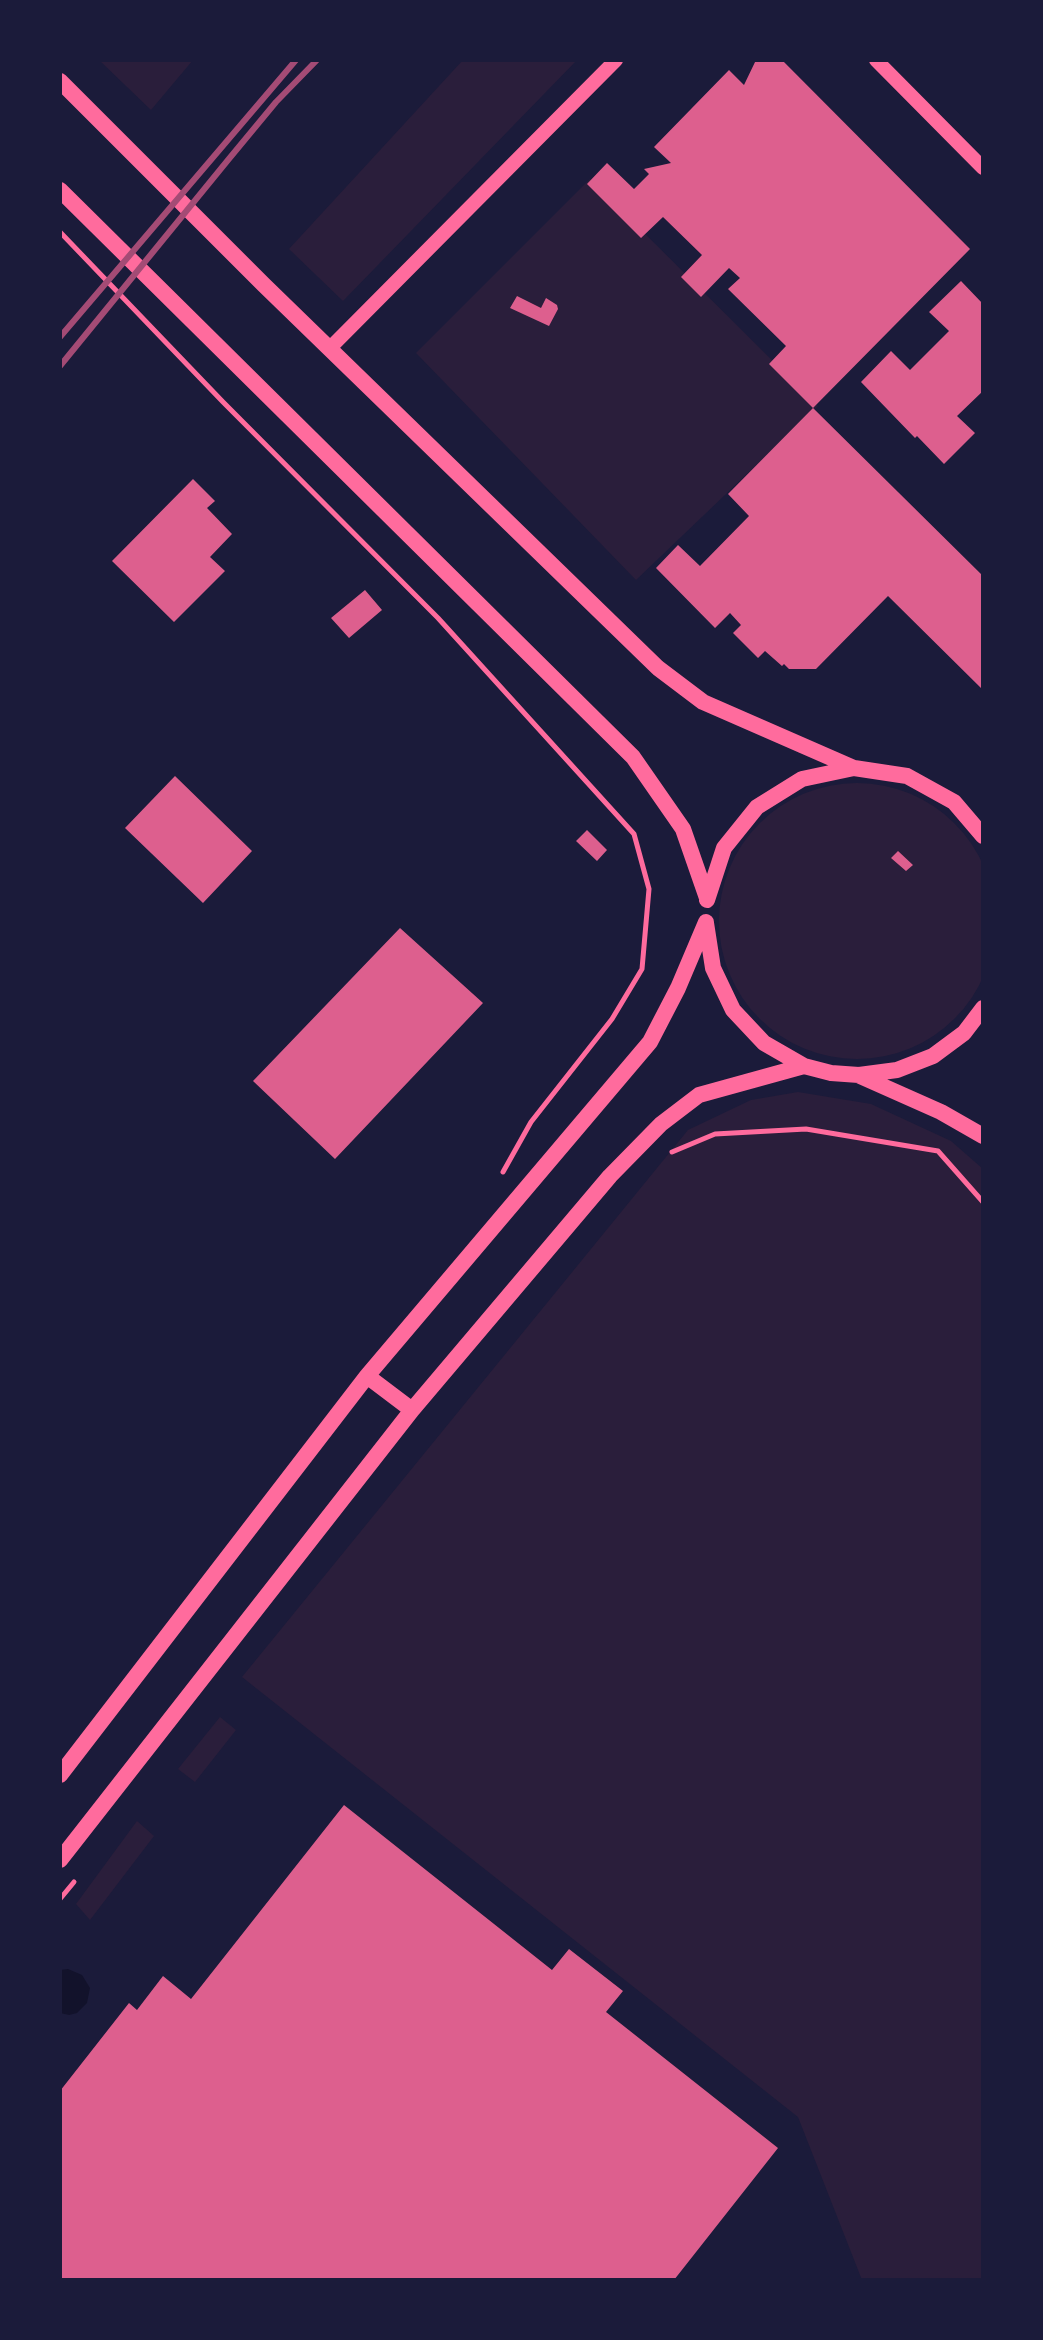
<!DOCTYPE html>
<html>
<head>
<meta charset="utf-8">
<style>
  body { margin:0 }
  #map { position:relative; width:1043px; height:2340px; overflow:hidden; background:#1b1b3a; font-family:Cabin,sans-serif }
  canvas { display:block }
  .frame { position:absolute; inset:0; border:62px solid #1b1b3a; pointer-events:none }
</style>
</head>
<body>
<div id="map">
<canvas width="1043" height="2340"></canvas>
<div class="frame"></div>
</div>
<script>
const g = document.querySelector('canvas').getContext('2d');
g.lineJoin = 'round';
function paint(path, color) { g.fillStyle = color; g.fill(path, 'evenodd'); }
const poly = rows => new Path2D(rows.map(r => 'M' + r).join(''));
function strokePath(path, color, width, dash) { g.strokeStyle = color; g.lineWidth = width; g.lineCap = dash ? 'butt' : 'round'; g.setLineDash(dash || []); g.stroke(path); }
paint(poly([
  [99,60,193,60,151,110],
  [463,60,577,60,343,301,289,249],
  [590,179,818,406,636,580,416,353],
  '719 921a138 138 0 1 1 276 0a138 138 0 1 1-276 0Z',
  [798,1092,871,1104,951,1141,983,1169,983,2280,862,2280,798,2117,242,1677,688,1130,751,1100],
  [220,1717,236,1730,195,1782,178,1769],
  [137,1821,154,1836,90,1920,76,1904]
]), '#2a1e3b');
paint(poly([
  [68,1969,82,1975,90,1988,87,2003,77,2013,69,2015,60,2013,60,1970]
]), '#12122b');
paint(poly([
  [756,60,782,60,970,249,813,408,769,364,786,346,728,289,740,278,729,268,701,297,681,277,702,255,663,217,641,238,587,184,607,163,634,189,649,174,644,169,671,163,654,147,729,70,744,85],
  [961,281,983,304,983,391,957,416,975,433,944,464,917,436,915,438,861,382,891,351,910,370,949,331,929,312],
  [517,296,541,308,546,298,557,305,558,309,549,326,510,308],
  [813,408,983,576,983,690,888,596,816,669,789,669,784,664,782,666,765,651,758,658,733,633,741,625,730,613,715,628,656,568,678,545,700,566,749,516,728,494],
  [193,479,215,501,207,508,232,534,210,557,225,571,174,622,112,561],
  [365,590,382,610,349,638,331,618],
  [175,776,252,851,203,903,125,828],
  [587,830,607,850,597,861,576,841],
  [898,851,913,865,906,871,891,858],
  [400,928,483,1003,335,1159,253,1081],
  [344,1805,552,1970,569,1949,623,1991,606,2012,778,2148,674,2280,60,2280,60,2091,129,2003,137,2010,163,1976,191,1999]
]), '#dd5f8e');
strokePath(poly([
  [60,232,223,402,438,618,634,834,649,889,642,969,612,1019,531,1122,503,1172],
  [672,1152,715,1134,806,1129,938,1151,983,1202],
  [60,1899,74,1882]
]), '#ff6b9d', 5);
strokePath(poly([
  [876,60,983,168],
  [330,348,616,60]
]), '#ff6b9d', 14);
strokePath(poly([
  [60,81,264,285,658,668,703,702,854,768],
  [60,190,633,757,683,829,707,898],
  [707,900,724,848,757,807,802,779,854,768,907,776,954,802,983,836],
  [706,923,713,968,733,1010,764,1043,804,1066,831,1073,859,1075,897,1070,933,1056,964,1033,983,1008],
  [860,1076,941,1112,983,1136],
  [367,1376,412,1410],
  [60,1775,367,1376,650,1042,678,988,706,922],
  [60,1860,412,1410,610,1176,661,1124,699,1095,804,1066]
]), '#ff6b9d', 16);
strokePath(poly([
  [60,337,296,60],
  [60,366,228,160,276,102,317,60]
]), '#a44b75', 6);
</script>
</body>
</html>
